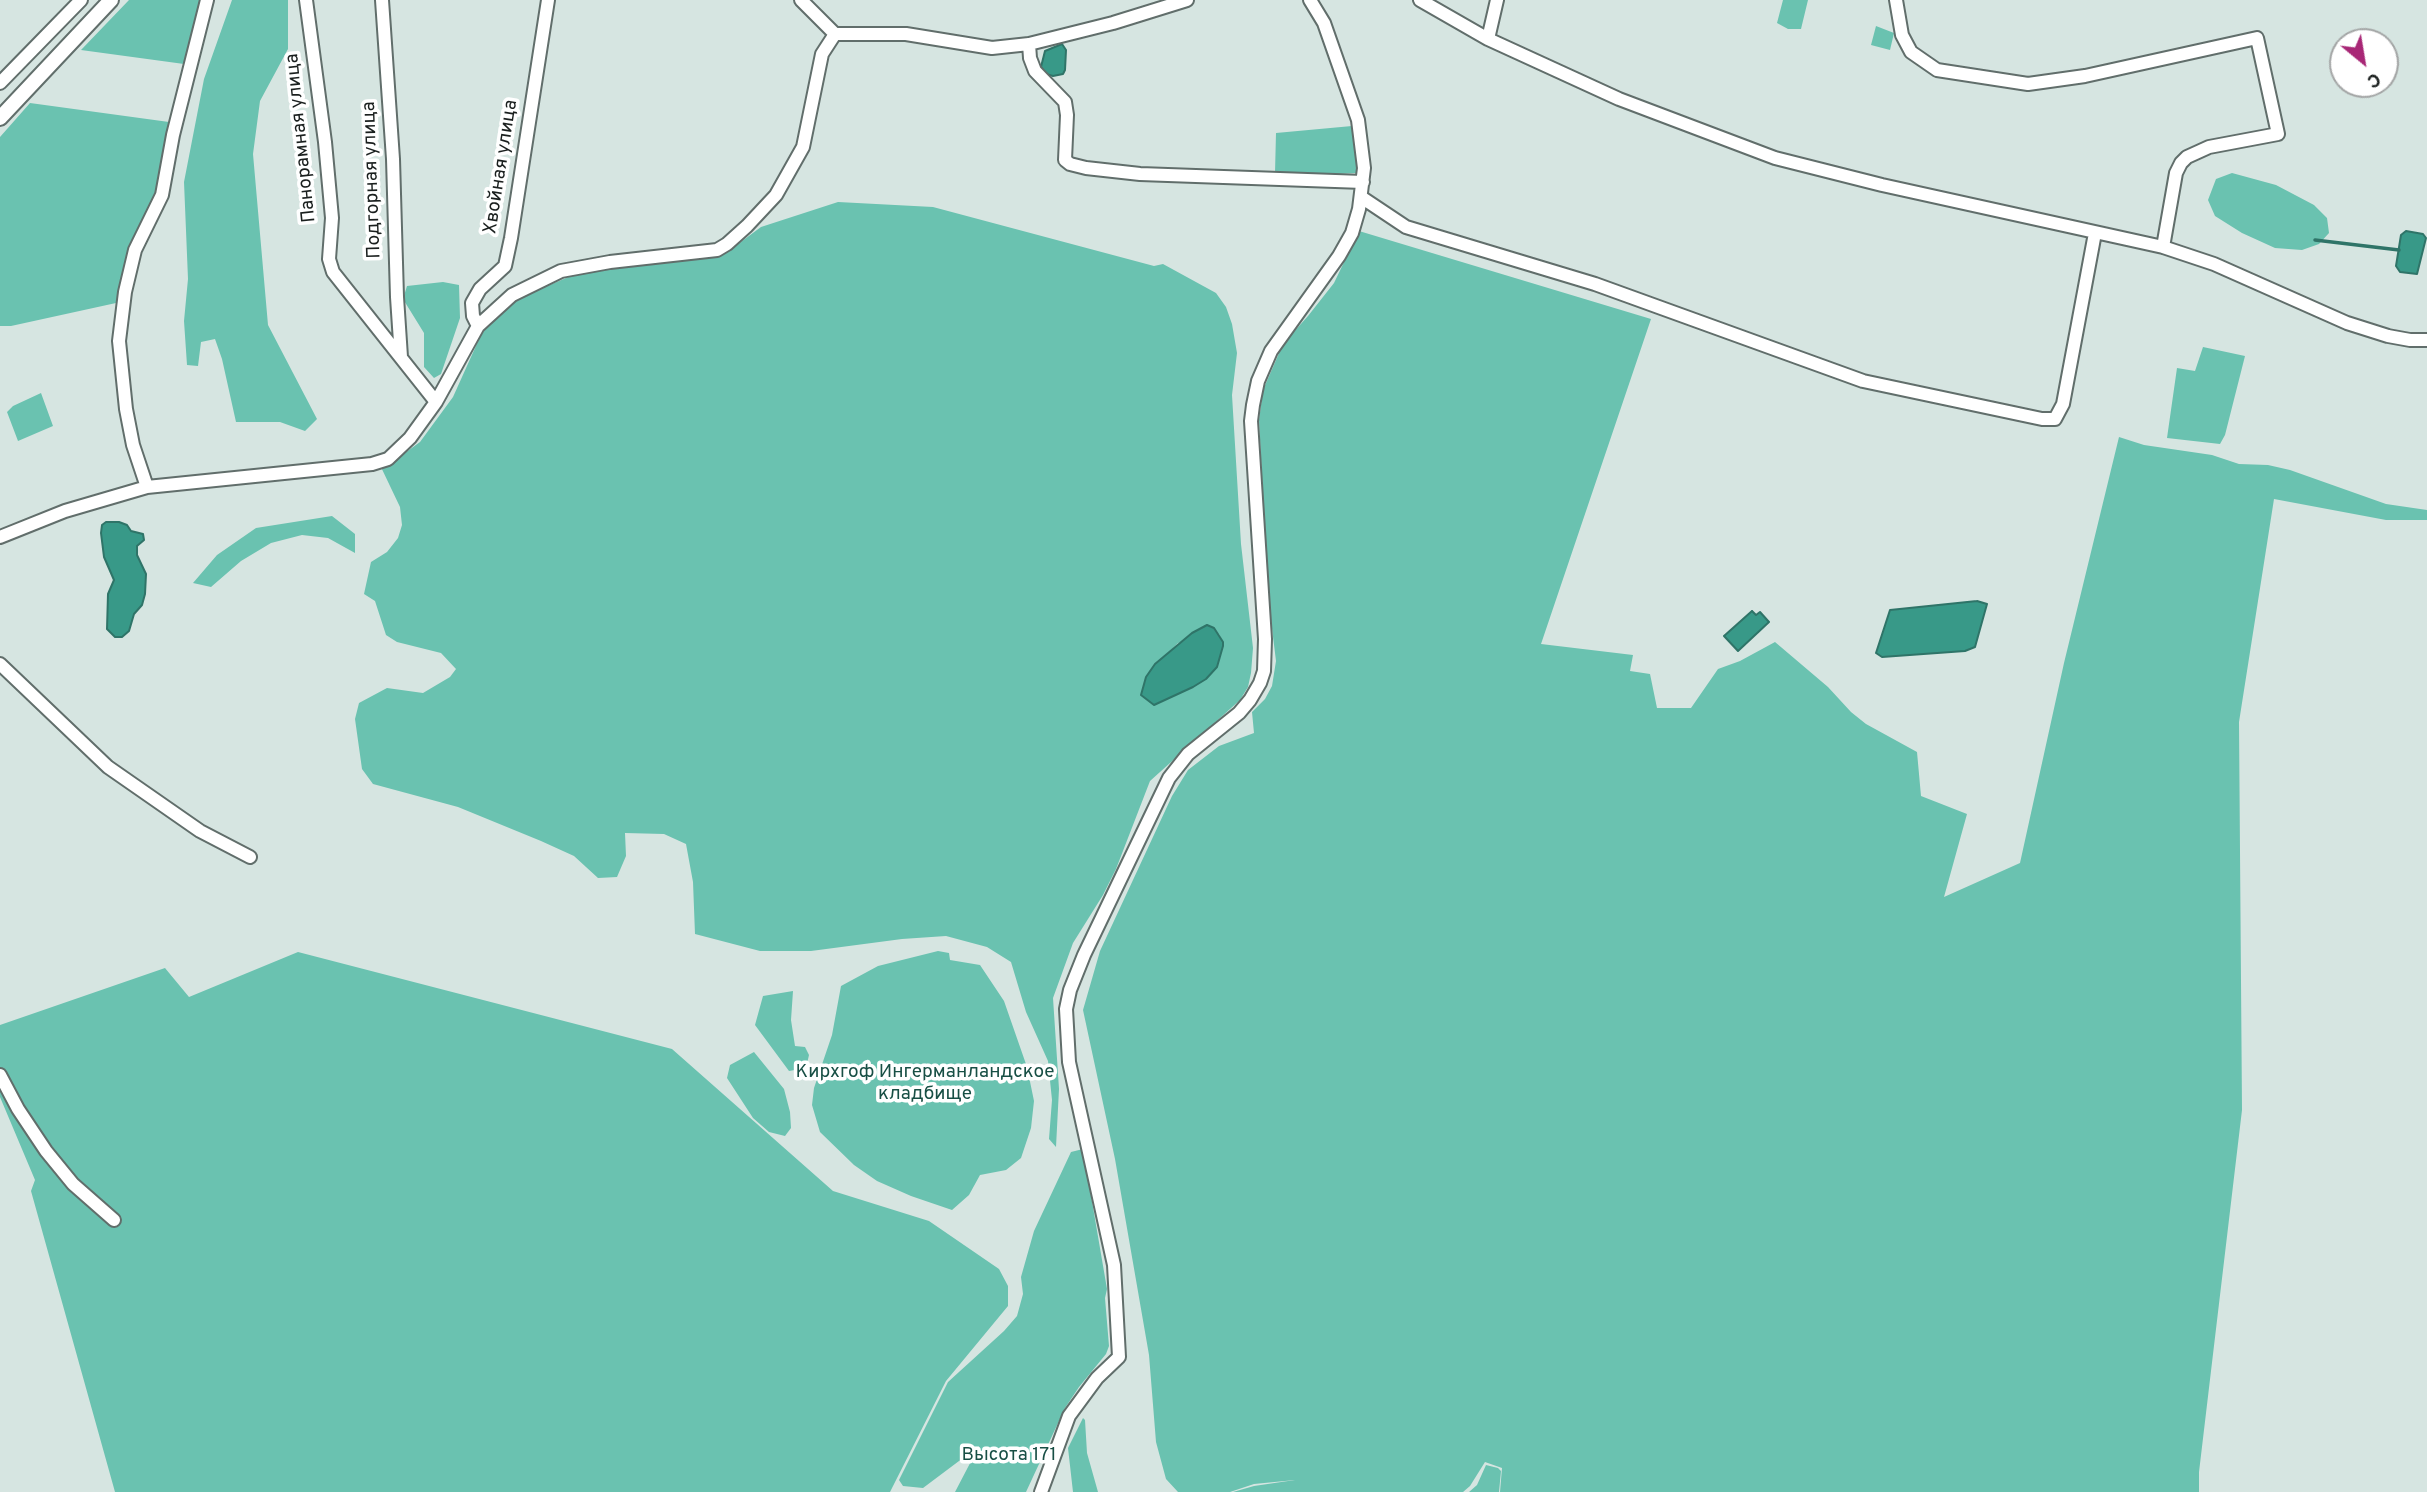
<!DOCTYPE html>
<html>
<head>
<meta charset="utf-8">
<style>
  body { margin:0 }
  #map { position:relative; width:2427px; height:1492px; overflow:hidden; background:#d6e5e1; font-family:Overpass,sans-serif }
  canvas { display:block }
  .north { position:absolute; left:2329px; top:28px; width:70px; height:70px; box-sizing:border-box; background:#fff; border:2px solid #a3a5a5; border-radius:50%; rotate:150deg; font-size:19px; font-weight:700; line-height:28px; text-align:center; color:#1a1f1e }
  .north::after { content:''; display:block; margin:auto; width:24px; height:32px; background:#a82776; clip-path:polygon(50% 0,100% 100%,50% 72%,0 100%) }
</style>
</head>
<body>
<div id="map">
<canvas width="2427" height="1492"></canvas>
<div class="north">С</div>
</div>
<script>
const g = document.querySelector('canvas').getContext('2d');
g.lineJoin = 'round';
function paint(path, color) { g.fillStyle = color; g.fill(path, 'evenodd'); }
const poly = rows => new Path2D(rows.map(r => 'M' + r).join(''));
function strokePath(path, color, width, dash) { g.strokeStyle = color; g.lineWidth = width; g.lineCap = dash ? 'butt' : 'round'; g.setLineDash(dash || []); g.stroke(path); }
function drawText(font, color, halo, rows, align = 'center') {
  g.font = font + ' Overpass,sans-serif'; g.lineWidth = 7; g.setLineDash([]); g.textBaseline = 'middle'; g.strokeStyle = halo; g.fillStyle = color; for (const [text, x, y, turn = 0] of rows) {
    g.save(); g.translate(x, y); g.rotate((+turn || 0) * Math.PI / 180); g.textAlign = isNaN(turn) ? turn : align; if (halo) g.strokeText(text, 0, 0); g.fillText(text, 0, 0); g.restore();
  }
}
paint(poly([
  [129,0,201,0,184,64,81,50],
  [232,0,288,0,288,49,260,101,253,154,268,325,317,419,305,431,280,422,236,422,222,359,215,339,201,342,198,366,187,365,184,321,188,279,184,182,204,79],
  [1783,0,1808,0,1801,29,1788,29,1777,23],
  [1876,26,1894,33,1890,50,1871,45],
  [30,103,169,122,155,194,126,259,116,303,11,326,0,326,0,137],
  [1352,126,1356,150,1356,173,1337,174,1275,173,1276,133],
  [2232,173,2276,185,2314,205,2327,218,2329,233,2319,244,2302,250,2275,248,2242,233,2215,216,2208,200,2216,179],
  [838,202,933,207,1154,266,1163,264,1216,293,1226,307,1232,324,1237,353,1232,395,1241,544,1253,648,1251,673,1248,687,1240,700,1150,781,1116,869,1103,895,1073,943,1053,998,1059,1089,1056,1147,1049,1139,1052,1100,1048,1061,1026,1012,1011,962,987,947,946,936,902,939,811,951,760,951,695,934,693,882,686,844,664,834,625,833,626,856,617,877,598,878,574,856,541,841,458,807,373,784,362,769,355,719,359,703,387,688,423,693,450,677,456,669,441,653,397,642,386,635,375,601,364,594,371,562,387,552,398,538,402,525,400,507,380,465,398,458,420,442,453,397,480,337,493,317,522,297,573,275,627,266,715,256,734,247,761,227],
  [1219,634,1223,647,1206,679,1193,687,1153,705,1168,653,1178,643],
  [1359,231,1651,319,1541,644,1633,655,1630,671,1650,674,1657,708,1691,708,1718,669,1740,661,1775,642,1828,687,1851,712,1866,724,1917,752,1921,796,1967,814,1944,897,2020,863,2064,663,2119,437,2144,445,2212,455,2239,464,2268,465,2290,470,2386,504,2427,510,2427,520,2386,520,2274,499,2239,722,2242,1110,2199,1472,2199,1492,1500,1492,1502,1468,1485,1462,1470,1486,1463,1492,1233,1492,1254,1486,1295,1480,1254,1484,1230,1492,1178,1492,1166,1479,1156,1442,1149,1355,1115,1159,1083,1010,1100,951,1172,796,1188,770,1219,746,1254,733,1252,712,1265,699,1272,686,1276,661,1268,596,1259,420,1263,390,1283,344,1308,316,1334,283],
  [443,282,459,285,460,318,441,374,434,378,424,367,424,333,403,299,407,286],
  [2203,347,2245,356,2225,435,2220,444,2167,438,2177,368,2195,371],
  [41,393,53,426,18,441,7,412,13,406],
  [332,516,355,534,355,553,328,538,302,535,271,543,241,561,211,587,193,583,217,555,256,528],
  [938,951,949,953,950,960,980,965,1004,1001,1027,1067,1034,1101,1031,1128,1021,1158,1006,1170,980,1175,969,1195,952,1210,911,1196,877,1181,854,1165,820,1132,812,1105,814,1088,832,1035,841,986,878,966],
  [298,952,672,1049,833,1191,929,1221,999,1269,1008,1286,1008,1306,946,1381,890,1492,115,1492,31,1191,35,1180,0,1097,0,1025,165,968,189,997],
  [793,991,791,1020,795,1046,805,1047,809,1055,806,1068,789,1071,755,1025,763,996],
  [754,1052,784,1089,790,1112,791,1128,785,1136,769,1132,753,1118,727,1078,730,1065],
  [1083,1149,1107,1289,1105,1298,1109,1346,1106,1354,1079,1387,1065,1408,1026,1492,955,1492,979,1446,923,1488,903,1486,899,1480,948,1382,1004,1331,1017,1316,1023,1294,1021,1277,1034,1231,1071,1152],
  [1083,1418,1085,1420,1087,1453,1098,1492,1073,1492,1068,1448],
  [1486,1465,1498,1468,1501,1471,1499,1492,1469,1492,1477,1485]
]), '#6ac2b0');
const water = poly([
  [1062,44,1066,50,1065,70,1063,74,1053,76,1046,74,1041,67,1045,51,1062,44],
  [2406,231,2423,234,2426,238,2417,274,2400,272,2396,266,2401,235,2406,231],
  [106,522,119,522,127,525,131,531,143,534,144,540,137,546,137,555,146,574,145,594,142,605,134,614,129,631,122,637,115,637,107,629,108,594,114,580,104,557,101,533,102,525,106,522],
  [1977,601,1987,604,1975,647,1965,651,1882,657,1876,653,1890,610,1977,601],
  [1752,611,1756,615,1760,612,1769,622,1738,651,1724,636,1752,611],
  [1207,625,1214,628,1223,642,1223,646,1217,667,1206,679,1193,687,1154,705,1141,695,1146,677,1155,664,1192,633,1207,625]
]);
paint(water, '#389988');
strokePath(water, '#2f7468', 2);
strokePath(poly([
  [2315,240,2399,250]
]), '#2f7468', 3.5);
const minor = poly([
  [306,0,325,142,332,218,329,259,333,272,436,402],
  [382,0,393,159,397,297,401,357],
  [801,0,835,34,906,34,992,48,1029,44,1113,23,1187,0],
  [1420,0,1488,39,1619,99,1775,158,1882,185,2163,247,2214,264,2347,323,2388,336,2410,340,2427,340],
  [1896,0,1902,35,1911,52,1937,70,2028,84,2085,76,2257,38,2278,134,2209,147,2187,157,2181,163,2176,173,2163,247],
  [1488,39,1497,0],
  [1029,44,1030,58,1035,71,1065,102,1067,115,1065,160,1070,164,1086,168,1140,174,1363,182],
  [0,83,81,0],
  [1361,197,1406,227,1595,284,1863,381,2042,419,2055,419,2063,404,2095,233],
  [478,326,473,316,472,303,480,289,505,266,511,238,548,0],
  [147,487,133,445,126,409,119,341,125,292,135,250,162,195,173,135,207,0],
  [0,537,65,511,147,487,372,464,388,459,410,438,436,402,478,326,512,295,561,271,610,262,717,250,727,244,747,226,776,195,803,147,822,54,835,34],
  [0,664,108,767,200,831,250,857],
  [0,1075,18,1109,46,1151,73,1184,114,1220],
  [1041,1492,1069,1416,1097,1378,1119,1357,1114,1265,1069,1062,1066,1009,1070,990,1084,955,1169,778,1188,754,1239,713,1250,700,1260,683,1264,671,1265,639,1251,421,1253,405,1258,381,1271,351,1339,256,1352,233,1359,209,1364,168,1358,120,1324,23,1310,0]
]);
const tertiary = poly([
  [0,118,111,0]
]);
strokePath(minor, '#616e6b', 16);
strokePath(tertiary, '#616e6b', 18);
strokePath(minor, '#fff', 12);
strokePath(tertiary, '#fff', 14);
drawText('19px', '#1a1f1e', '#fff', [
  ["Панорамная улица",302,138,-96],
  ["Хвойная улица",502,167,-81],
  ["Подгорная улица",373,180,-92]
]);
drawText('19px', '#184f45', '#fff', [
  ["Кирхгоф Ингерманландское",925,1073],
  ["кладбище",925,1095],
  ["Высота 171",1009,1456]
]);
</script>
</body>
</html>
